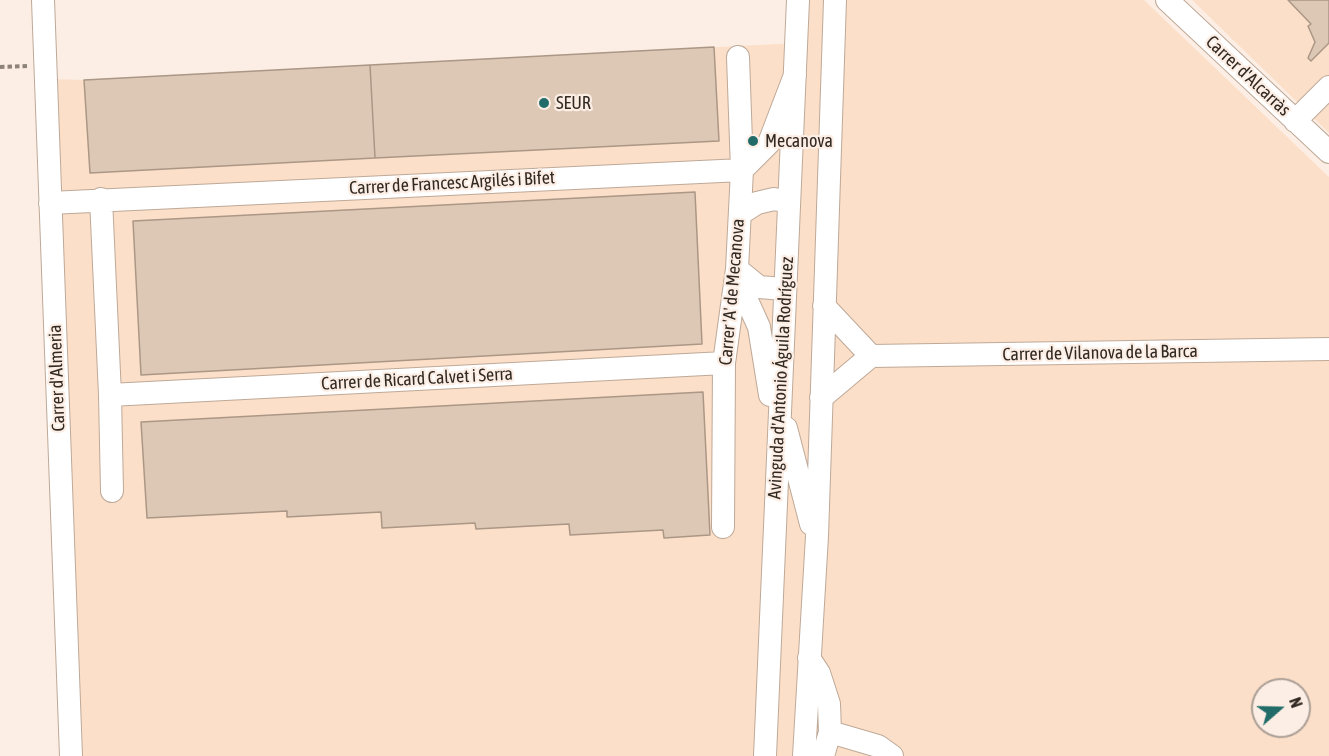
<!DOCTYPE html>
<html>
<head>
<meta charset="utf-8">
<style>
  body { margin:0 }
  #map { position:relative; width:1329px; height:756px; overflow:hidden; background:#fceee4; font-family:"Asap Condensed",sans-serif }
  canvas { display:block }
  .north { position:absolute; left:1251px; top:678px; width:60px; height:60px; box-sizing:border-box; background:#fceee4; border:2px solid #ab9f96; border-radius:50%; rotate:70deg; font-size:16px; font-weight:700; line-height:24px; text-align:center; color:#312922 }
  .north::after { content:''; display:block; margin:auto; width:21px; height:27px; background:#216c69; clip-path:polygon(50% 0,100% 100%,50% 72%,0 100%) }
</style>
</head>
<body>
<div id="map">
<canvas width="1329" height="756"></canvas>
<div class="north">N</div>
</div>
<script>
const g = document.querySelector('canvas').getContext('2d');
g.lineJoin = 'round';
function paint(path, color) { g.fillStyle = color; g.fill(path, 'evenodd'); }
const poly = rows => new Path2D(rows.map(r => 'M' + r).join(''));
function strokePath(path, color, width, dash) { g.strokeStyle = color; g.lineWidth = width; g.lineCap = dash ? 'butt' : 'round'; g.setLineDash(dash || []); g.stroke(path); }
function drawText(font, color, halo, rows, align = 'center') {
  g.font = font + ' "Asap Condensed",sans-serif'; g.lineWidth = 4.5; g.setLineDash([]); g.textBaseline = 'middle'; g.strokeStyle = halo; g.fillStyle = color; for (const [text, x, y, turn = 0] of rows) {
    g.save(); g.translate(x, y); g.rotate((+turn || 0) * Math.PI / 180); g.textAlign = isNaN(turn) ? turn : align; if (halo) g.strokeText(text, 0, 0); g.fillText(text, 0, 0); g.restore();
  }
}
paint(poly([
  [801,0,1144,0,1329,177,1329,756,68,756,46,79,84,80,796,43],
  [1263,690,1299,690,1299,726,1263,726],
  [1192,0,1329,0,1329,133]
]), '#fcdfc8');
const building = poly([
  [1288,0,1329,0,1329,43,1311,61,1308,58,1315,42,1308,26,1311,24,1288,0],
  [714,47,719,141,375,158,370,65,714,47],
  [370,65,375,158,90,173,84,80,370,65],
  [695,192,702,344,141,375,133,221,695,192],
  [703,392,710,535,664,538,663,530,570,535,569,524,476,529,475,523,382,528,381,512,287,517,287,511,147,518,141,422,703,392]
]);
paint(building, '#ddc7b5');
strokePath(building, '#ab9786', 1.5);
const minor = poly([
  [43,0,71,756],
  [1167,0,1329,152],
  [1295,121,1329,87],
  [101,199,110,395,724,363],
  [50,203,742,170,769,143,795,75],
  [740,214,757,203,774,199,789,202],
  [737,269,759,287,784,289],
  [736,276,759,327,770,395],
  [824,306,871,356],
  [110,395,112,491],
  [821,398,871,356,1329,349],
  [786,428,811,524],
  [723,527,724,363,737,269,742,170,738,57],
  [809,658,819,673,829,704,830,732,823,756],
  [830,732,878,746,892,756],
  [765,756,798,0],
  [804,756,817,536,835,0]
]);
strokePath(minor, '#bea998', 24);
strokePath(poly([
  [0,67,27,66]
]), '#8d837a', 4, [4.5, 3]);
strokePath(minor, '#fff', 22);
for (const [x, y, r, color] of [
  [544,103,6,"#216c69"],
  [753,141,6,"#216c69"]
]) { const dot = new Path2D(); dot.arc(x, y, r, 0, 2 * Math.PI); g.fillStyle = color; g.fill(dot); strokePath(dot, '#fceee4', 2); }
drawText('18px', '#312922', '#fceee4', [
  ["Carrer d'Alcarràs",1248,76,43],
  ["Carrer de Francesc Argilés i Bifet",452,183,-3],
  ["Carrer 'A' de Mecanova",732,292,-85],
  ["Carrer de Vilanova de la Barca",1100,353,-1],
  ["Carrer d'Almeria",57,378,-92],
  ["Avinguda d'Antonio Águila Rodríguez",781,378,-87],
  ["Carrer de Ricard Calvet i Serra",417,379,-3]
]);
drawText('18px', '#312922', '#fceee4', [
  ["SEUR",556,103],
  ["Mecanova",765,141]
], 'left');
</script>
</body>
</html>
